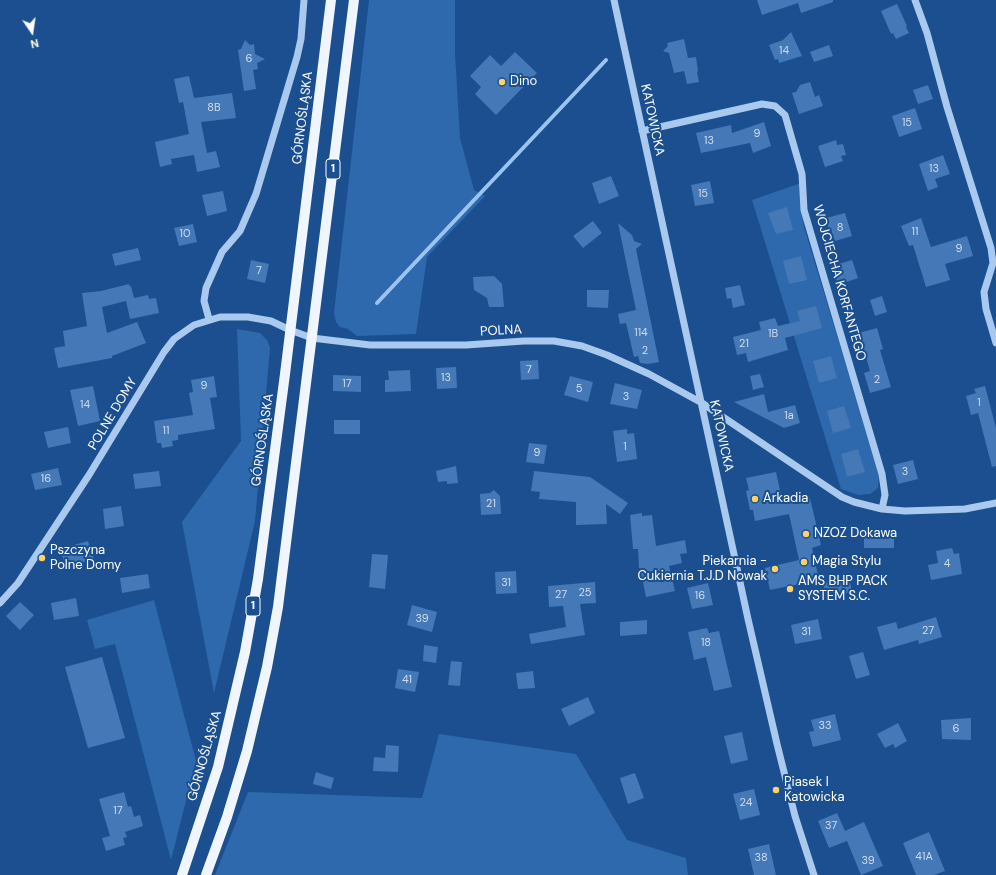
<!DOCTYPE html>
<html>
<head>
<meta charset="utf-8">
<style>
  body { margin:0 }
  #map { position:relative; width:996px; height:875px; overflow:hidden; background:#1b4f8f; font-family:"DM Sans",sans-serif }
  canvas { display:block }
  .north { position:absolute; left:12px; top:12px; width:40px; height:40px; -webkit-text-stroke:3px #1b4f8f; paint-order:stroke; rotate:167deg; font-size:11px; font-weight:700; line-height:16px; text-align:center; color:#fff }
  .north::after { content:''; display:block; margin:auto; width:14px; height:18px; background:#fff; clip-path:polygon(50% 0,100% 100%,50% 72%,0 100%) }
</style>
</head>
<body>
<div id="map">
<canvas width="996" height="875"></canvas>
<div class="north">N</div>
</div>
<script>
const g = document.querySelector('canvas').getContext('2d');
g.lineJoin = 'round';
function paint(path, color) { g.fillStyle = color; g.fill(path, 'evenodd'); }
const poly = rows => new Path2D(rows.map(r => 'M' + r).join(''));
function strokePath(path, color, width, dash) { g.strokeStyle = color; g.lineWidth = width; g.lineCap = dash ? 'butt' : 'round'; g.setLineDash(dash || []); g.stroke(path); }
function drawText(font, color, halo, rows, align = 'center') {
  g.font = font + ' "DM Sans",sans-serif'; g.lineWidth = 4; g.setLineDash([]); g.textBaseline = 'middle'; g.strokeStyle = halo; g.fillStyle = color; for (const [text, x, y, turn = 0] of rows) {
    g.save(); g.translate(x, y); g.rotate((+turn || 0) * Math.PI / 180); g.textAlign = isNaN(turn) ? turn : align; if (halo) g.strokeText(text, 0, 0); g.fillText(text, 0, 0); g.restore();
  }
}
paint(poly([
  [369,0,455,0,455,53,460,138,474,190,485,196,427,257,416,334,357,336,348,329,340,327,336,322,334,313],
  [801,183,801,208,804,227,879,474,878,488,870,494,858,495,841,489,752,200],
  [237,329,260,333,267,340,270,348,255,521,214,693,182,522,241,441],
  [154,600,196,761,171,860,115,644,95,649,87,620],
  [439,734,576,754,627,840,686,858,688,875,215,875,248,792,422,798]
]), '#2e69ad');
strokePath(poly([
  [377,303,606,60]
]), '#9cc4f0', 4);
paint(poly([
  [757,0,833,0,833,2,801,13,798,3,762,15],
  [897,4,907,26,906,27,909,33,896,39,893,33,891,34,881,11],
  [791,32,802,56,779,63,778,59,775,60,769,45,783,40],
  [684,39,688,58,696,57,698,71,697,72,699,82,687,84,684,71,674,73,669,53,663,51,668,46,667,43],
  [245,40,250,45,254,44,255,54,265,59,257,63,258,69,253,70,256,89,244,91,238,50,241,49],
  [829,45,833,56,814,62,810,52],
  [515,52,537,73,496,115,475,94,481,87,470,76,490,55,501,66],
  [189,76,194,98,232,93,236,118,201,122,207,153,216,151,220,167,197,172,194,155,171,159,172,164,160,167,155,142,189,134,183,102,179,103,174,79],
  [810,82,815,97,819,95,823,106,799,114,792,93,796,92,800,85],
  [928,85,933,99,918,104,913,90],
  [915,108,922,129,899,137,892,116],
  [764,122,771,146,753,153,750,143,701,153,696,133,731,125,732,133],
  [836,140,837,145,843,144,846,155,841,156,843,161,825,167,818,146],
  [943,155,950,174,935,179,938,187,928,191,919,164],
  [611,176,619,196,599,204,592,183],
  [710,181,714,203,695,206,691,185],
  [223,191,227,211,207,216,202,195],
  [787,207,793,230,776,234,768,213],
  [845,213,852,236,835,241,831,230,829,230,826,218],
  [921,218,931,247,967,236,973,256,945,264,950,280,926,287,913,245,909,246,901,226],
  [593,221,602,233,583,248,573,236],
  [618,223,632,235,634,241,642,244,636,249,659,362,648,364,640,363,638,356,634,357,626,323,620,324,618,314,636,310],
  [193,224,197,242,179,246,174,228],
  [138,248,141,260,115,266,112,254],
  [801,256,807,280,789,284,783,261],
  [251,260,269,264,265,283,247,279],
  [852,260,858,278,838,285,832,266],
  [494,276,502,284,504,307,489,307,487,298,474,290,473,277],
  [129,284,130,287,131,286,134,298,148,295,149,299,156,298,159,313,130,319,126,301,102,307,107,333,137,322,146,343,112,356,112,358,58,368,54,348,65,346,63,331,87,326,82,293,101,291],
  [740,285,745,305,733,308,731,298,727,299,725,288],
  [587,290,609,290,608,308,587,307],
  [882,296,887,312,875,316,870,300],
  [816,306,822,328,785,338,788,350,748,362,746,353,737,355,733,337,761,330,759,322,775,318,778,326,800,321,797,311],
  [877,328,883,349,880,350,891,387,870,393,864,373,870,371,859,333],
  [831,356,837,378,819,383,813,361],
  [538,360,539,379,521,380,520,361],
  [456,367,457,388,437,389,436,368],
  [410,370,411,391,385,392,385,380,389,380,388,371],
  [760,374,764,387,753,390,750,376],
  [333,375,361,376,361,392,333,391],
  [214,376,217,397,210,398,215,429,178,435,178,440,172,441,173,446,162,448,161,443,157,443,154,421,193,415,189,393,193,392,191,380],
  [570,376,593,382,588,402,564,395],
  [615,383,642,390,637,409,610,404],
  [93,386,100,421,78,426,70,390],
  [985,386,996,428,996,466,992,467,978,413,971,415,966,396,976,393,974,389],
  [764,394,768,412,795,405,800,423,784,428,734,402],
  [844,406,851,428,833,433,827,411],
  [334,420,360,420,360,434,334,434],
  [68,427,71,443,48,448,44,432],
  [627,429,627,434,634,433,637,459,617,462,613,431],
  [529,443,547,445,544,464,526,462],
  [858,449,865,472,847,477,841,454],
  [913,460,918,479,898,484,893,465],
  [456,466,458,483,447,484,447,481,438,482,436,471],
  [58,468,62,485,35,490,31,474],
  [159,471,161,486,135,489,133,474],
  [534,471,590,477,628,503,620,514,606,504,607,524,576,525,576,502,539,499,540,492,531,491],
  [776,472,783,504,810,498,821,545,812,548,819,580,770,590,765,568,799,560,789,514,755,521,753,510,750,510,746,491,749,490,746,478],
  [494,490,500,496,501,514,481,515,480,494,490,493],
  [121,506,124,526,105,529,103,509],
  [642,513,642,516,652,515,656,546,685,540,687,553,680,554,682,563,669,566,675,591,646,597,640,568,639,568,638,549,633,549,630,515],
  [894,529,894,548,864,548,864,530],
  [88,541,94,559,66,567,60,549],
  [952,548,954,554,959,553,962,574,931,580,928,565,938,563,936,551],
  [372,554,388,555,385,589,369,587],
  [516,571,517,593,496,594,495,572],
  [148,574,150,588,122,593,120,578],
  [849,577,852,592,826,597,823,583],
  [595,582,596,603,580,604,585,635,531,644,529,634,566,627,563,606,549,607,548,586],
  [708,583,713,605,692,609,687,588],
  [76,598,79,616,54,620,51,603],
  [20,602,34,615,20,630,6,616],
  [412,605,437,612,432,632,407,625],
  [936,617,942,637,919,644,918,640,884,650,877,627,896,622,898,629],
  [818,619,822,639,795,644,791,625],
  [647,620,647,634,620,636,620,622],
  [707,628,709,633,719,631,732,687,714,691,706,657,694,660,688,632],
  [424,645,438,647,436,663,423,661],
  [863,652,870,675,856,679,849,656],
  [102,657,125,738,88,748,65,667],
  [451,661,462,662,460,686,448,685],
  [398,669,419,672,415,692,395,688],
  [533,671,535,688,518,689,516,673],
  [588,697,595,713,569,726,561,709],
  [835,714,841,740,813,747,809,732,814,731,811,720],
  [971,718,971,740,942,739,941,720],
  [898,723,907,741,895,748,893,744,885,748,877,734],
  [742,732,748,760,731,764,724,736],
  [386,745,399,746,398,772,373,771,374,757,385,758],
  [316,772,334,778,331,789,313,784],
  [635,773,644,798,628,804,620,778],
  [754,789,760,815,740,820,733,794],
  [124,792,128,807,131,806,134,817,140,815,143,826,125,832,127,837,123,838,125,845,106,851,102,838,110,836,99,799],
  [837,813,845,831,864,822,883,866,861,875,847,841,829,848,818,821],
  [929,832,945,871,934,875,916,875,903,843],
  [769,844,776,875,754,875,748,849]
]), '#4478b7');
strokePath(poly([
  [614,0,748,619,777,744,795,816,814,875],
  [915,0,927,33,947,107,991,248,993,263,984,292,986,309,996,343],
  [642,131,762,104,775,106,785,115,802,174,804,210,882,474,885,495,882,509],
  [209,319,204,301,206,288,222,252,240,231,256,194,297,57,301,39,304,0],
  [0,603,18,583,89,475,164,352,174,339,194,325,220,317,248,317,271,321,290,330,312,338,370,345,466,345,524,341,554,341,582,346,607,355,649,374,702,403,842,497,854,502,882,509,905,511,965,509,996,503]
]), '#a9c9ee', 7);
strokePath(poly([
  [182,875,218,767,245,652,258,579,285,374,331,0],
  [206,875,227,817,247,751,267,667,278,607,354,0]
]), '#f0f6ff', 10);
for (const [x, y, r, color] of [
  [502,82,4,"#ffd166"],
  [755,499,4,"#ffd166"],
  [806,534,4,"#ffd166"],
  [42,558,4,"#ffd166"],
  [804,562,4,"#ffd166"],
  [775,569,4,"#ffd166"],
  [790,589,4,"#ffd166"],
  [776,790,4,"#ffd166"]
]) { const dot = new Path2D(); dot.arc(x, y, r, 0, 2 * Math.PI); g.fillStyle = color; g.fill(dot); strokePath(dot, '#1b4f8f', 1.5); }
drawText('11px', '#d0dded', null, [
  ["14",784,51],
  ["6",249,59],
  ["8B",214,108],
  ["15",907,123],
  ["9",757,134],
  ["13",709,141],
  ["13",934,169],
  ["15",703,194],
  ["8",840,228],
  ["11",915,232],
  ["10",185,234],
  ["9",959,249],
  ["7",259,271],
  ["114",641,333],
  ["1B",773,334],
  ["21",744,344],
  ["2",645,351],
  ["7",529,370],
  ["13",446,378],
  ["2",877,380],
  ["17",347,384],
  ["9",204,386],
  ["5",579,389],
  ["3",626,397],
  ["1",979,403],
  ["14",85,405],
  ["1a",789,416],
  ["11",166,431],
  ["1",625,447],
  ["9",537,453],
  ["3",905,472],
  ["16",46,479],
  ["21",491,504],
  ["4",947,564],
  ["31",506,583],
  ["25",585,593],
  ["27",561,595],
  ["16",700,596],
  ["39",422,619],
  ["27",928,631],
  ["31",806,632],
  ["18",706,643],
  ["41",407,680],
  ["33",825,726],
  ["6",956,729],
  ["24",746,803],
  ["17",118,811],
  ["37",831,826],
  ["41A",924,857],
  ["38",761,858],
  ["39",868,861]
]);
for (const [x, y, w] of [
  [333,169,14],
  [253,606,14]
]) { const box = new Path2D(); box.roundRect(x - w / 2, y - 10, w, 20, 3); g.fillStyle = '#1b4f8f'; g.fill(box); strokePath(box, '#fff', 1); }
drawText('bold 12px', '#fff', null, [
  ["1",333,169],
  ["1",253,606]
]);
drawText('13px', '#fff', '#1b4f8f', [
  ["Dino",510,82],
  ["Arkadia",763,499],
  ["NZOZ Dokawa",814,534],
  ["Pszczyna",50,551],
  ["Polne Domy",50,566],
  ["Piekarnia -",767,562,"right"],
  ["Cukiernia T.J.D Nowak",767,577,"right"],
  ["Magia Stylu",812,562],
  ["AMS BHP PACK",798,582],
  ["SYSTEM S.C.",798,597],
  ["Piasek I",784,783],
  ["Katowicka",784,798]
], 'left');
drawText('13px', '#fff', '#1b4f8f', [
  ["GÓRNOŚLĄSKA",303,118,-83],
  ["KATOWICKA",652,120,78],
  ["WOJCIECHA KORFANTEGO",839,283,74],
  ["POLNA",501,331,-3],
  ["POLNE DOMY",113,414,-59],
  ["KATOWICKA",721,436,78],
  ["GÓRNOŚLĄSKA",263,440,-82],
  ["GÓRNOŚLĄSKA",205,756,-74]
]);
</script>
</body>
</html>
